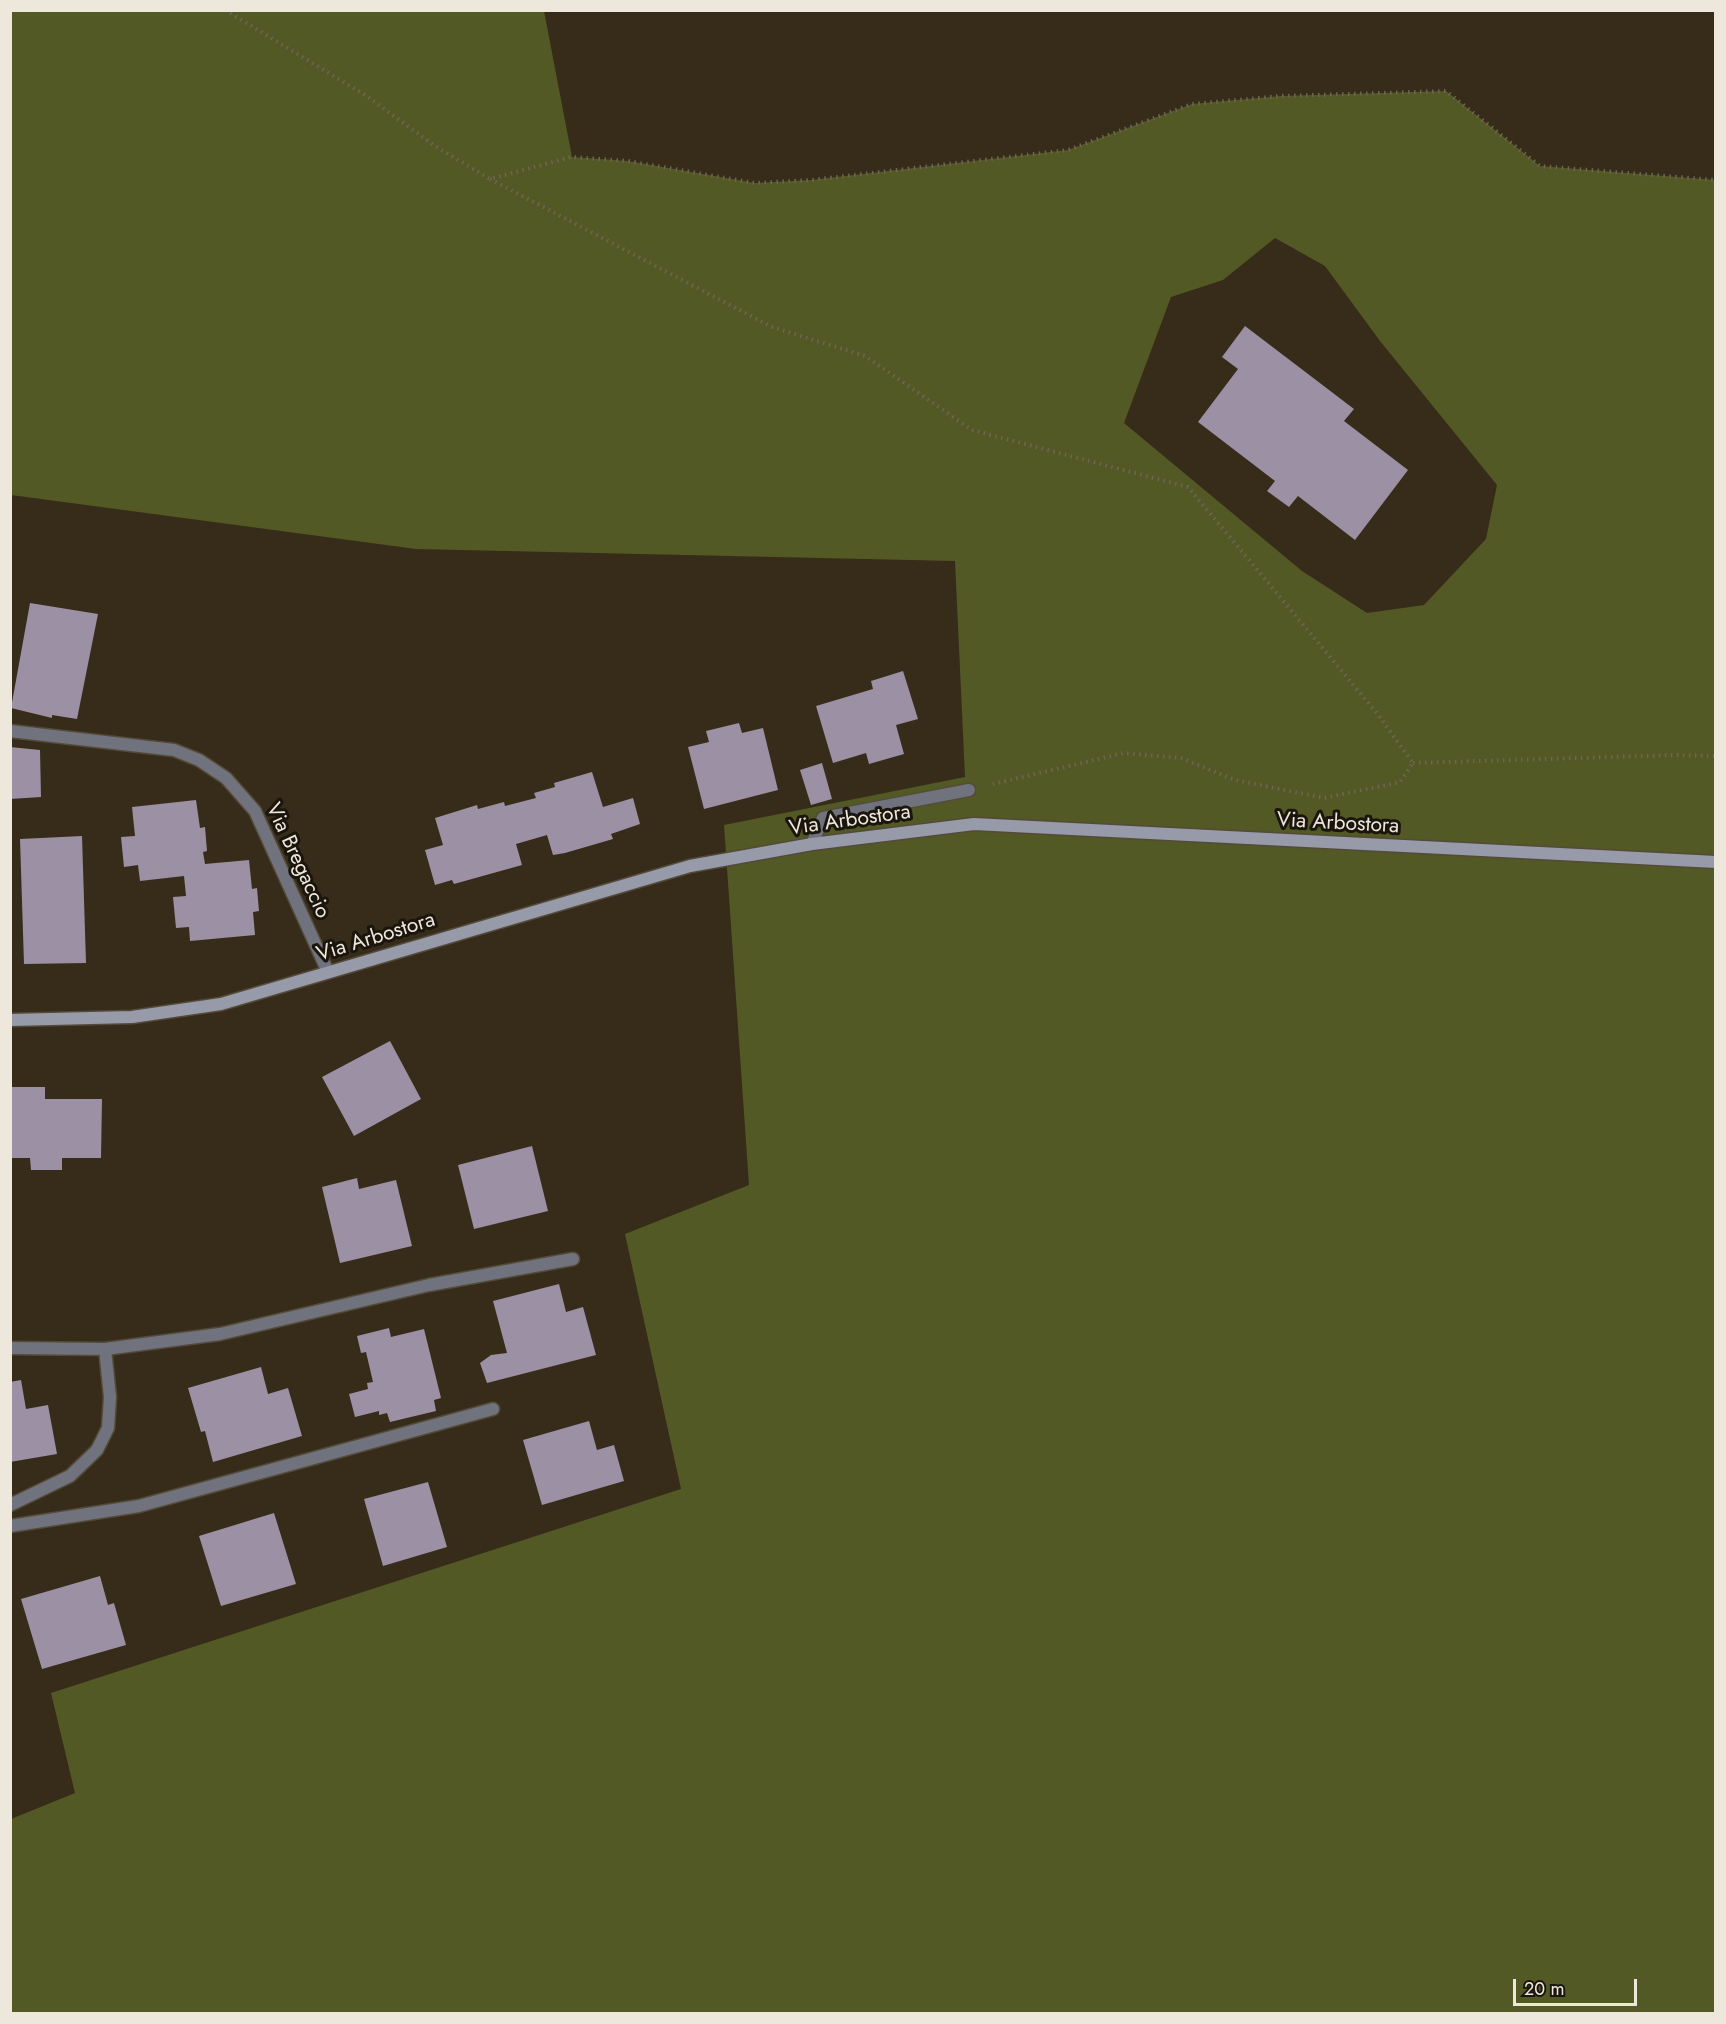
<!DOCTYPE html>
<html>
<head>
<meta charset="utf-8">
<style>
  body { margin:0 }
  #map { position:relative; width:1726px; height:2024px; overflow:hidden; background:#372c1a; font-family:Jost,sans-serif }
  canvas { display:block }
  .frame { position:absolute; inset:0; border:12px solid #eee7dc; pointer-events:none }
  .scale { position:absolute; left:1513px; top:1979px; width:124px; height:27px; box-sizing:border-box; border:3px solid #eee7dc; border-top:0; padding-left:8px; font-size:18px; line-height:21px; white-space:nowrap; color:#eee7dc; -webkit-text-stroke:4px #1a150d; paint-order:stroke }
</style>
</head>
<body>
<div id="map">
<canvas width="1726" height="2024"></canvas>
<div class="frame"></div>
<div class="scale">20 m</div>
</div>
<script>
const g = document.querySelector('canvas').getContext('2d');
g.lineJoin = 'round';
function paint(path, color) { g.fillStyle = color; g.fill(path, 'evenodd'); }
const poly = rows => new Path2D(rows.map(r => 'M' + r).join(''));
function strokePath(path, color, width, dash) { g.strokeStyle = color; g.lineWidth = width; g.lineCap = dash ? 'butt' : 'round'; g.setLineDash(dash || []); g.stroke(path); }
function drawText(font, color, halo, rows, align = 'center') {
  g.font = font + ' Jost,sans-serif'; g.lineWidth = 6; g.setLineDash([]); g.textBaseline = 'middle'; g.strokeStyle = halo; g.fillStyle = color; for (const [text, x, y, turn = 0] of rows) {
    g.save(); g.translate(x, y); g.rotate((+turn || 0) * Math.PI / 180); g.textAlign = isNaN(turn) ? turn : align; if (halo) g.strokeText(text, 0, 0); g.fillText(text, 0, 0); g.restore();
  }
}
paint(poly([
  [11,11,544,11,572,157,628,161,755,183,811,180,1068,150,1192,104,1281,96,1446,91,1540,166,1715,180,1715,2013,11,2013,11,1819,75,1793,51,1693,681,1489,625,1234,749,1185,724,825,965,777,955,561,416,549,11,495],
  [1275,238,1325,266,1380,341,1497,485,1486,539,1424,605,1367,613,1302,571,1124,423,1171,297,1223,280]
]), '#535924');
paint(poly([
  [1245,326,1354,409,1344,421,1408,470,1355,540,1298,496,1289,507,1267,491,1275,481,1198,422,1238,369,1222,357],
  [30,603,98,614,77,719,52,715,52,718,11,708],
  [903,671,918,719,896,725,904,754,869,764,866,753,833,763,816,706,873,689,871,681],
  [739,723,742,733,763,728,778,790,704,809,688,747,709,742,706,731],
  [10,747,40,750,41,797,10,799],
  [822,763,832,799,811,805,800,770],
  [592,772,603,807,633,798,640,824,611,834,613,839,565,853,553,855,547,835,516,844,522,865,454,884,452,880,435,885,425,850,443,845,435,818,477,805,478,809,504,802,505,806,536,798,534,793,555,787,554,783],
  [196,800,200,828,205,827,207,851,203,852,205,864,249,860,252,889,257,888,259,911,253,912,255,935,190,941,189,927,176,928,173,897,186,896,184,876,140,881,138,865,124,867,121,837,135,836,132,807],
  [82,836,86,963,24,964,20,839],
  [390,1041,421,1099,354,1136,322,1077],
  [10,1087,45,1087,45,1099,102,1099,101,1158,62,1158,62,1170,31,1170,30,1158,10,1158],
  [532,1146,548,1211,474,1229,458,1165],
  [357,1178,359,1189,396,1180,412,1246,340,1263,322,1187],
  [559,1284,566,1312,583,1307,596,1355,487,1383,480,1363,491,1355,507,1353,493,1301],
  [389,1328,391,1337,424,1329,441,1398,434,1400,436,1411,390,1422,387,1413,379,1415,379,1411,355,1417,349,1394,368,1389,367,1383,373,1382,366,1352,361,1353,357,1336],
  [261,1367,268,1394,288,1388,302,1436,213,1462,205,1431,201,1432,188,1388],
  [21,1380,26,1409,48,1405,57,1454,10,1462,10,1382],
  [589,1421,597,1450,614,1445,624,1481,542,1505,523,1440],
  [428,1482,447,1547,383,1566,364,1499],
  [274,1513,296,1584,221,1606,199,1536],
  [100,1576,108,1605,114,1603,126,1645,42,1669,21,1599]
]), '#9c90a5');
const lane = poly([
  [10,731,174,750,199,760,226,778,255,811,328,972],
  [812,844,823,818,969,790],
  [105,1349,220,1334,429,1285,573,1259],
  [10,1526,139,1506,493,1409]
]);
const street = poly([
  [10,1348,105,1349,110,1397,108,1428,97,1450,70,1476,10,1505]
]);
const secondary = poly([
  [10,1020,132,1017,221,1004,690,866,812,844,974,824,1716,862]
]);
strokePath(lane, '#544a39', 15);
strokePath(street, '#544a39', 15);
strokePath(secondary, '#544a39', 15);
strokePath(poly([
  [225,10,365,95,435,146,490,179,571,157,628,161,755,183,811,180,1068,150,1192,104,1281,96,1446,91,1540,166,1716,180],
  [490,179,772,327,865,356,972,430,1188,487,1376,712,1413,763,1400,782,1324,798,1235,780,1181,758,1124,753,993,784],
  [1413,763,1676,755,1716,756]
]), '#6f6555', 4, [1.5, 4.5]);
strokePath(lane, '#70737d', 12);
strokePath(street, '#70737d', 12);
strokePath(secondary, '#969aa9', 12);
drawText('21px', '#eee7dc', '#1a150d', [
  ["Via Arbostora",850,821,-8],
  ["Via Arbostora",1338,824,3],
  ["Via Bregaccio",297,861,65],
  ["Via Arbostora",376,938,-17]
]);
</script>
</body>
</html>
